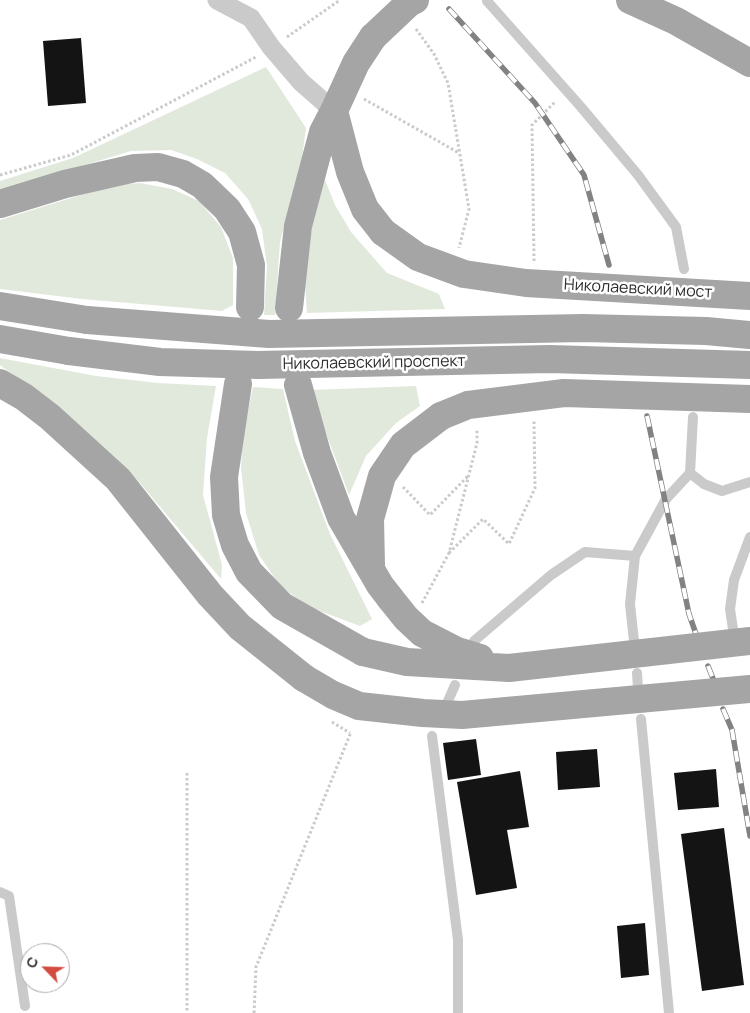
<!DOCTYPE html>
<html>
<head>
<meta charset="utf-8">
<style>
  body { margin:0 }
  #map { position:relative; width:750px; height:1013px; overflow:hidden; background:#fff; font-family:Manrope,sans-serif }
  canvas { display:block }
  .north { position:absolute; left:20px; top:943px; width:50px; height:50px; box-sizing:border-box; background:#fff; border:1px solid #ababab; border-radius:50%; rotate:294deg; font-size:14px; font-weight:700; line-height:20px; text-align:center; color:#2d2d2d }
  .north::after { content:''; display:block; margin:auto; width:18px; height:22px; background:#d24c41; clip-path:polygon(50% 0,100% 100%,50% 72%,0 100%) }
</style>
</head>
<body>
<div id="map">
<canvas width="750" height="1013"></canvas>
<div class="north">С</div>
</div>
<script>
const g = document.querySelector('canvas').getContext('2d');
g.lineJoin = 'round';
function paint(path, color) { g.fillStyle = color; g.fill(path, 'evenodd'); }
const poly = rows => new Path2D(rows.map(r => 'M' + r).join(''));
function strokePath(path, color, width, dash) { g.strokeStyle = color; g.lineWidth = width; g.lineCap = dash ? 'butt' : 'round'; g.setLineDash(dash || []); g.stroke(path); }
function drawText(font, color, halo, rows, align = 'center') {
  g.font = font + ' Manrope,sans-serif'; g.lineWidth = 5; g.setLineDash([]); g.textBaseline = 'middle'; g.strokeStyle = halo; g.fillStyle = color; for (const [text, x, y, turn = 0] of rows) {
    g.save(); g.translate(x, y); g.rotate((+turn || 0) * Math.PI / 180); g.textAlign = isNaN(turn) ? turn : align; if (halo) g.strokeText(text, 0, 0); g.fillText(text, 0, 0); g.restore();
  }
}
paint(poly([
  [266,67,306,128,302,158,280,242,275,315,264,315,267,267,262,229,248,199,225,173,197,159,171,150,131,151,0,191,0,181,73,158],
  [324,177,335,205,351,232,387,273,439,294,445,309,307,313,305,284,313,218],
  [140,183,172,189,199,201,221,227,233,258,233,305,222,311,82,299,0,289,0,220,113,185],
  [0,358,96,376,158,383,216,386,207,438,203,495,222,565,221,579,139,482,66,415,0,365],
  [416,386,420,406,396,423,366,456,349,495,310,390],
  [253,387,283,389,295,441,330,534,372,619,360,626,309,607,280,586,259,555,246,513,241,468,243,435]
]), '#e1e9dc');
paint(poly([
  [81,38,86,103,48,106,43,41],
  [476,739,481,775,448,780,443,743],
  [597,749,600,787,558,790,556,752],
  [716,769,719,807,678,810,674,773],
  [520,771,529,827,507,830,517,888,476,895,457,782],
  [724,828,744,985,702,991,681,834],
  [645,923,649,975,621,978,617,926]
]), '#141414');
strokePath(poly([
  [416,29,434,54,448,83,469,209,459,248],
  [287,37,340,0],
  [364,99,459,153],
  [0,175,71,155,256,57],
  [534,261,532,125,555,102],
  [403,487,430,515,469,475],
  [449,553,483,519,509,544,535,488,534,419],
  [422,603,449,553,477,443,477,429],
  [332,722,350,733],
  [187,773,187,1013],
  [254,1013,256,967,351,732]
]), '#cacaca', 3, [2.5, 2.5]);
strokePath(poly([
  [487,1,581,107,638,175,676,227,684,269],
  [693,417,690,473,704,484,722,491,750,482],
  [733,629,730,609,734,580,750,537],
  [474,641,551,575,585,552,635,556,666,499,690,473],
  [634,641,630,604,635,556],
  [637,673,638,689],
  [448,701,455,685],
  [641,719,669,1013],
  [432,736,458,940,458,1013],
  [0,892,9,896,25,1006]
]), '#cacaca', 10);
strokePath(poly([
  [217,0,251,18,271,47,301,82,334,111]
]), '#cacaca', 19);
strokePath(poly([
  [630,0,676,21,750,63],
  [373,37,356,63,334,111,350,172,365,209,383,232],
  [0,204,65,184,135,168,158,167,183,174,202,185,227,209,242,232,251,265,250,307],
  [0,306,87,320],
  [289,308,298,226,323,132,334,111],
  [0,339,69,351],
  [0,383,24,397,50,417,118,479,210,595,240,627,304,678],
  [238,384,224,477,226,515,235,545,249,572,282,606,363,652],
  [298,385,317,453,341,518,380,585,390,598],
  [371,565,370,519,382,476,403,445,441,416]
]), '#a5a5a5', 28);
const rail = poly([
  [449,9,535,103,584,175,609,265],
  [647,416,689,614,696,634],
  [708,666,714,681],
  [723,709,732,730,750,836]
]);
strokePath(rail, '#828282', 5.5);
strokePath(rail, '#fff', 4, [11]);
strokePath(poly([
  [373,37,409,3,415,0],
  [383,232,418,257,464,274,526,283,750,296],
  [87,320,269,334,583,328,706,331,750,335],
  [69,351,160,362,258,365,550,359,750,365],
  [441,416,468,405,564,393,750,399],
  [390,598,406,618,422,633,457,651,480,658],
  [363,652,407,662,509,668,750,641],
  [304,678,333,695,359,706,423,713,462,715,750,689]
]), '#a5a5a5', 28);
drawText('16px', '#2d2d2d', '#fff', [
  ["Николаевский мост",638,289,3],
  ["Николаевский проспект",374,363,-1]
]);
</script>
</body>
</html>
